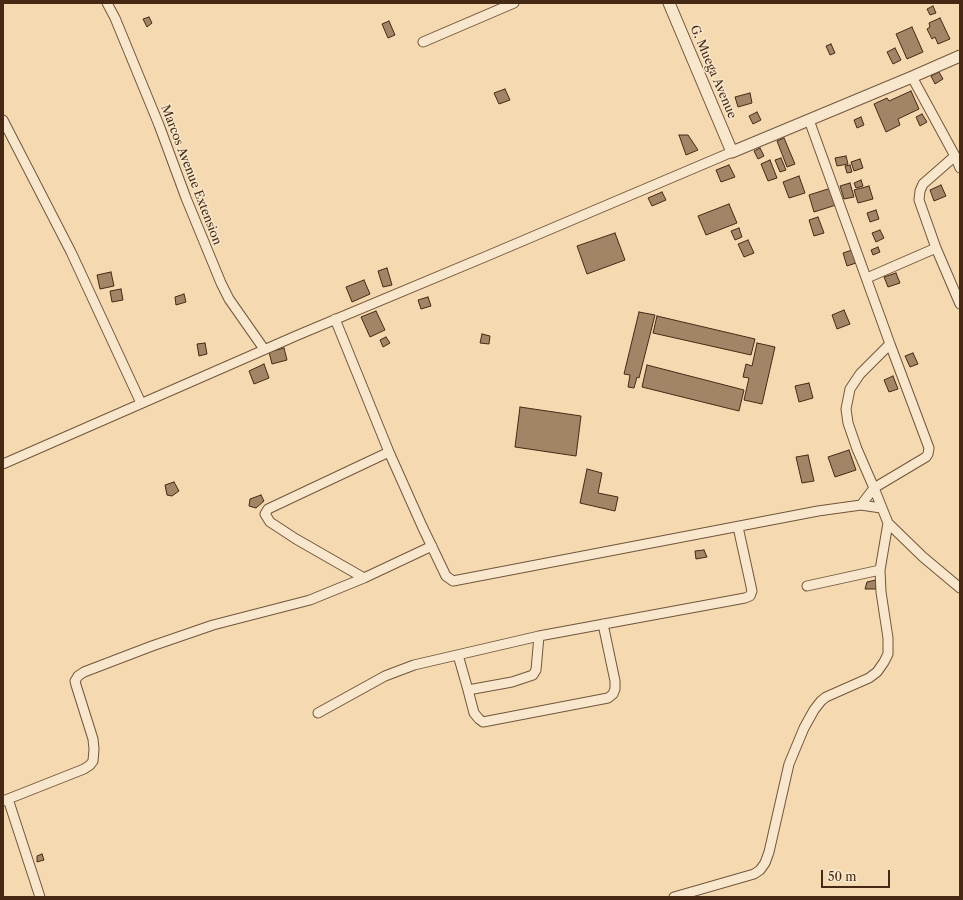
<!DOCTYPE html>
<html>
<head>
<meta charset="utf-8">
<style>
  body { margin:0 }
  #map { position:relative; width:963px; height:900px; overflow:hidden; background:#f5dab1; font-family:"Libre Caslon Text",serif }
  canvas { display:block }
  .frame { position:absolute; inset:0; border:4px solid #462914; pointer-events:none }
  .scale { position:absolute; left:821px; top:870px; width:69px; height:18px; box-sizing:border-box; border:2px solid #462914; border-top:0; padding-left:5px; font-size:12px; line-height:14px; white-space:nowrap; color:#462914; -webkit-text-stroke:3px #f8e7cc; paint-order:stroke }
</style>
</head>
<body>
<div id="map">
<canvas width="963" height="900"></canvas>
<div class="frame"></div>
<div class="scale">50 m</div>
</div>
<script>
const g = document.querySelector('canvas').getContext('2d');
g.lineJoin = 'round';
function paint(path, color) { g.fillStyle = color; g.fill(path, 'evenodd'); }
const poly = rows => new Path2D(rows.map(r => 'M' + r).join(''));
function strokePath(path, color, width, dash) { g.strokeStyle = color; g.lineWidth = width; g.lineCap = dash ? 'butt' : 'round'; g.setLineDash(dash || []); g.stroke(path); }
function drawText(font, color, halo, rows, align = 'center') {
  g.font = font + ' "Libre Caslon Text",serif'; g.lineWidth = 3; g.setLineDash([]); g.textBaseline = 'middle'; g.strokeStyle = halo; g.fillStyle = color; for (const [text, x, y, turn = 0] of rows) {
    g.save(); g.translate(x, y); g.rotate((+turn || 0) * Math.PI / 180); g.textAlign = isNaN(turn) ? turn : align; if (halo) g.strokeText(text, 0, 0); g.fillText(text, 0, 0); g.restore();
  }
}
const building = poly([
  [933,6,936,13,930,15,927,9,933,6],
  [149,17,152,23,147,27,143,19,149,17],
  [940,18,950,39,938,44,935,37,932,39,927,29,930,27,929,23,940,18],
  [389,21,395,35,388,38,382,24,389,21],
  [912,27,923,52,907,59,896,34,912,27],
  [831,44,835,53,830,55,826,46,831,44],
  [895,48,901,60,893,64,887,52,895,48],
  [939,72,943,79,935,84,931,76,939,72],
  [505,89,510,100,499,104,494,93,505,89],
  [911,91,919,109,898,119,900,125,886,132,874,104,887,98,889,101,911,91],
  [750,93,752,103,738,107,735,97,750,93],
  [757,112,761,120,753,124,749,116,757,112],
  [922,114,927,122,920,126,916,117,922,114],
  [861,117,864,125,857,128,854,120,861,117],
  [679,135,688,135,698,150,686,155,679,135],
  [784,138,795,164,787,167,777,141,784,138],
  [760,148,764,156,758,159,754,151,760,148],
  [846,156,848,164,837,166,835,158,846,156],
  [781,158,786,170,780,172,775,160,781,158],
  [860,159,863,168,854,171,851,162,860,159],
  [770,160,777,178,768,181,761,164,770,160],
  [729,165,735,177,721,182,716,170,729,165],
  [850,165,852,172,847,173,845,166,850,165],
  [799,176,805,193,789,198,783,182,799,176],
  [861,180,863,186,856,188,854,183,861,180],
  [850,183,854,197,844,199,840,186,850,183],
  [941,185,946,196,934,201,930,190,941,185],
  [869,186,873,199,858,203,854,190,869,186],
  [831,188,836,205,814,212,809,195,831,188],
  [662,192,666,200,652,206,648,198,662,192],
  [729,204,737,223,706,235,698,216,729,204],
  [876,210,879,219,870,222,867,213,876,210],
  [818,217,824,233,814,236,809,220,818,217],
  [739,228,742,237,735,240,731,231,739,228],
  [880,230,884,238,876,242,872,233,880,230],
  [615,233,625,260,587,274,577,246,615,233],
  [748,240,754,253,744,257,738,244,748,240],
  [878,247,880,252,873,255,871,250,878,247],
  [852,250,856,263,847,266,843,253,852,250],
  [387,268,392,285,383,287,378,271,387,268],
  [111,272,114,286,100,289,97,275,111,272],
  [896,273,900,283,888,287,884,277,896,273],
  [364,280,370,294,352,302,346,287,364,280],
  [121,289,123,300,112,302,110,291,121,289],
  [184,294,186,302,176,305,175,297,184,294],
  [428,297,431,306,421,309,418,300,428,297],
  [844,310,850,324,837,329,832,315,844,310],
  [376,311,385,330,370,337,361,317,376,311],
  [639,312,655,315,639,378,637,377,634,388,628,387,630,375,624,374,639,312],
  [657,316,755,339,751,355,653,333,657,316],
  [482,334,490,336,489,344,480,343,482,334],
  [386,337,390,343,383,347,380,340,386,337],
  [205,343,207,354,199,356,197,344,205,343],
  [757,343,775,347,762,404,744,400,749,378,743,377,746,364,752,366,757,343],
  [284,348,287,360,272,364,269,352,284,348],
  [913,353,918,364,910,367,905,356,913,353],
  [264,364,269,378,254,384,249,371,264,364],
  [647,365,744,390,739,411,642,387,647,365],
  [893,376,898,389,889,392,884,380,893,376],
  [809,383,813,398,799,402,795,386,809,383],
  [520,407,581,416,576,456,515,447,520,407],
  [849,450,856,470,835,477,828,457,849,450],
  [808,455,814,481,802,483,796,457,808,455],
  [587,469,602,473,598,493,618,497,615,511,580,503,587,469],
  [174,482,179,491,172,496,167,495,165,485,174,482],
  [261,495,264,501,256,508,249,506,250,499,261,495],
  [704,550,707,557,696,559,695,551,704,550],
  [876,580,876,589,865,589,867,582,876,580],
  [42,854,44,860,37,862,37,856,42,854]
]);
paint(building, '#a18566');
strokePath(building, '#462914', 1);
const minor = poly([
  [107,3,115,18,159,125,186,198,221,283,229,299,264,349],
  [423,42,514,3],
  [912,77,955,156,923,184,920,191,919,200,936,248,960,304],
  [3,120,71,252,141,403],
  [809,120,890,344,860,374,850,389,846,409,848,423,857,449,874,488,888,523,923,557,960,588],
  [955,156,960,168],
  [867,278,936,248],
  [335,319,389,452,422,526,446,576,453,581,818,511,861,505,881,508],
  [3,464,298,335,487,256,732,152],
  [861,505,874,488,926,457,928,454,929,448,890,344],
  [364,578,296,539,270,522,265,514,268,509,389,452],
  [807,586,880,570],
  [458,655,468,690,512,682,533,675,536,670,539,636],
  [468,690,474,713,479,719,483,722,608,698,613,694,615,689,615,681,603,624],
  [318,713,385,676,414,665,539,636,745,598,750,596,752,591,738,527],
  [8,799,40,897],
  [3,801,84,769,90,765,93,761,94,749,93,739,76,685,75,681,78,676,84,672,152,646,213,625,310,600,364,578,432,546],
  [674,897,754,874,760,870,765,863,769,852,789,764,804,728,814,710,821,701,826,697,869,678,877,672,884,662,888,654,888,638,881,592,880,570,888,523]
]);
const tertiary = poly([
  [669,3,732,152,912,77,960,56]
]);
strokePath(minor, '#72553b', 11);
strokePath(tertiary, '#72553b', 13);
strokePath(minor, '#f8e7cc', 9);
strokePath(tertiary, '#f8e7cc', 11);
drawText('12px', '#462914', '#f8e7cc', [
  ["G. Muega Avenue",713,72,67],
  ["Marcos Avenue Extension",191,175,69]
]);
</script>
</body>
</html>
